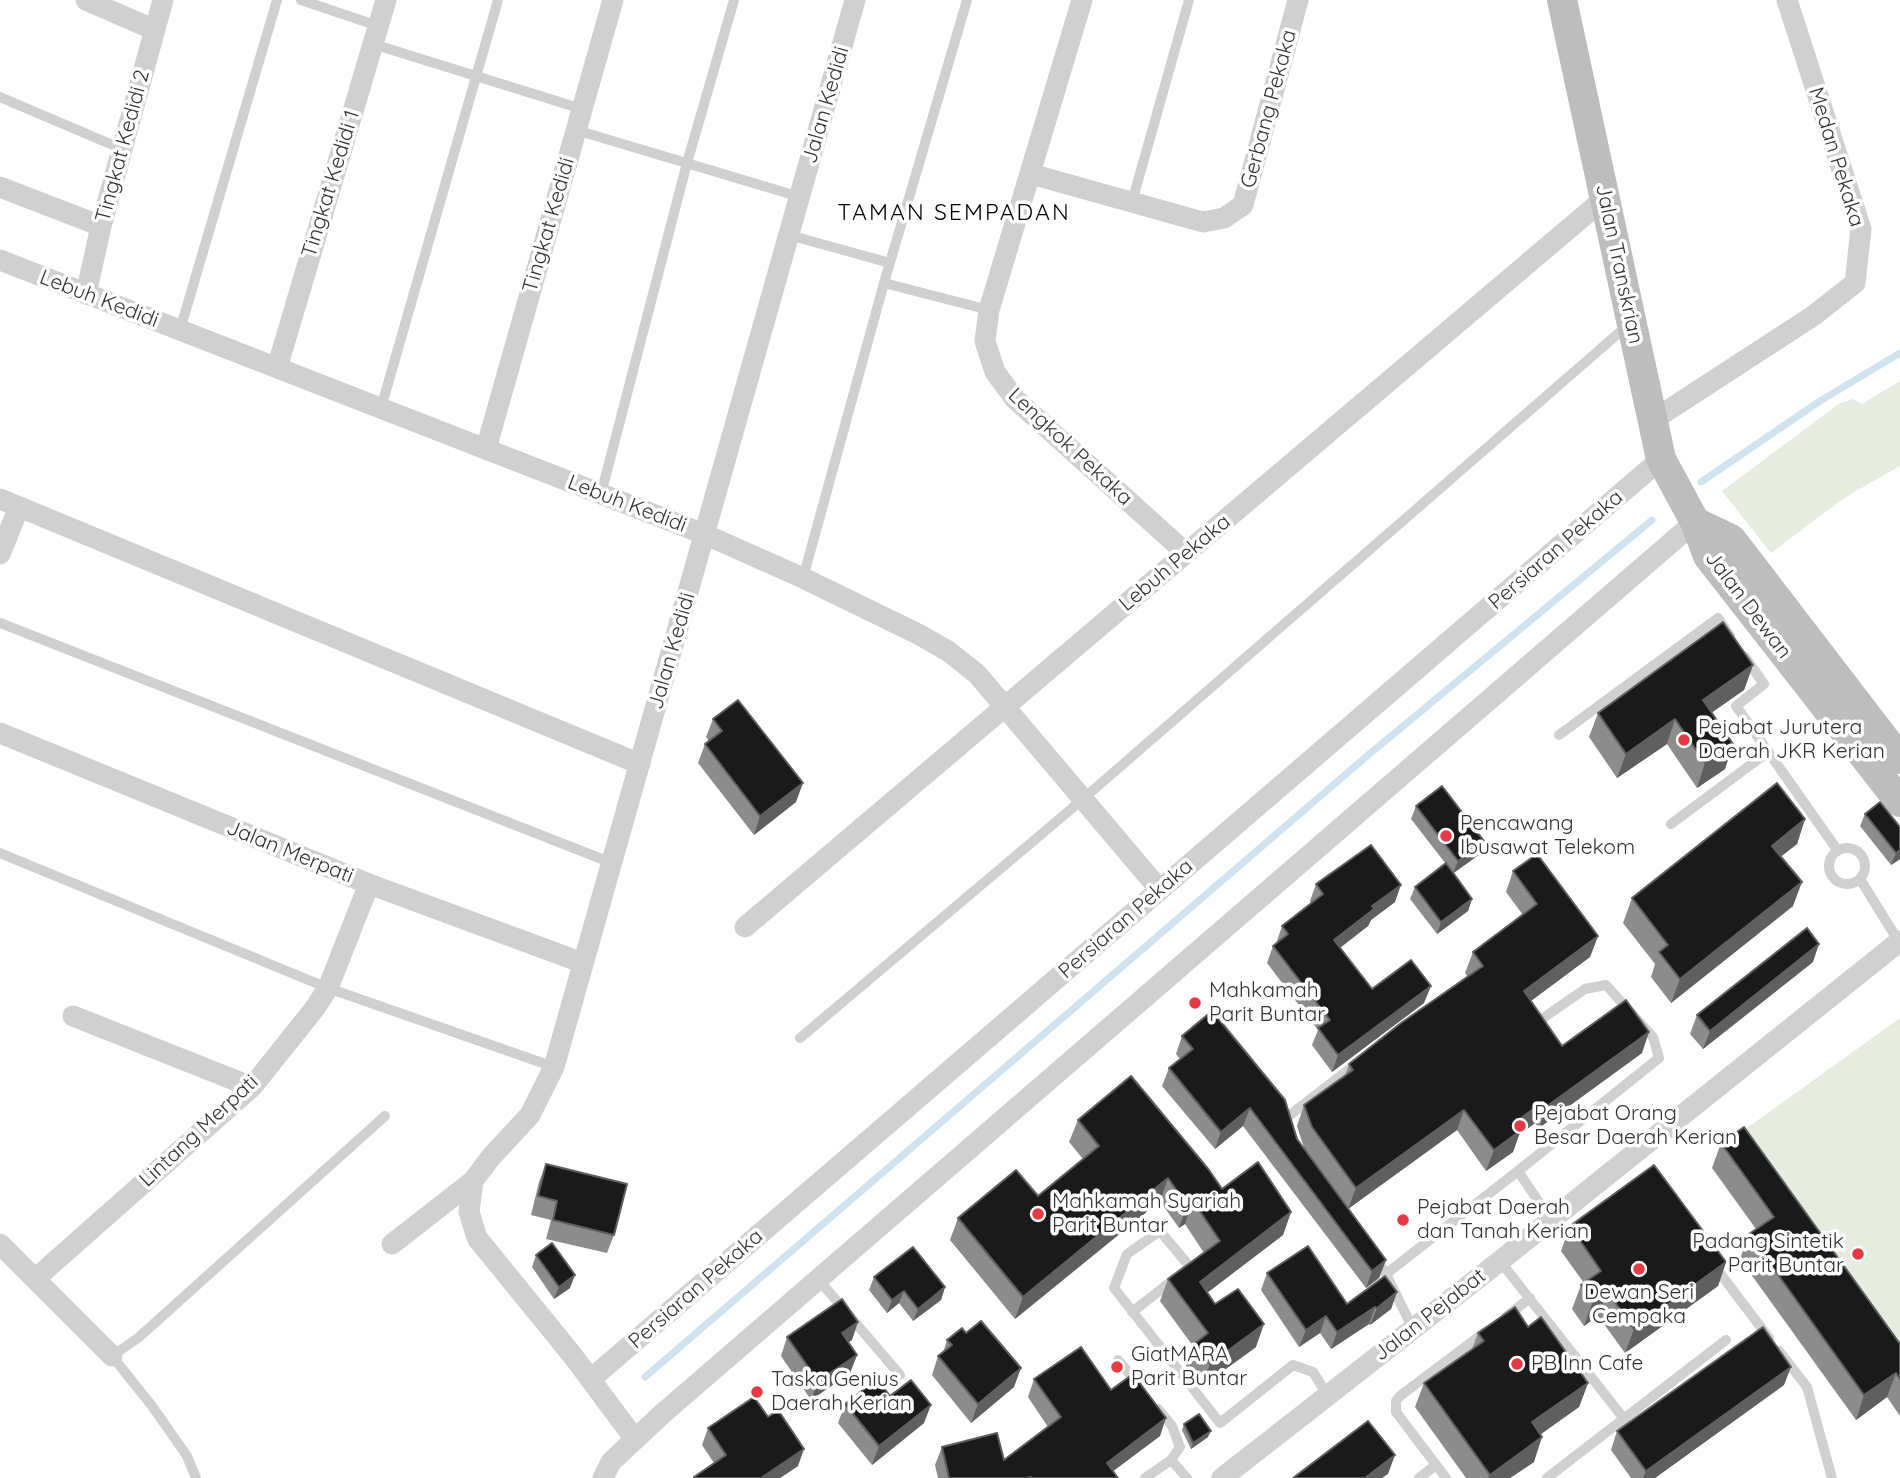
<!DOCTYPE html>
<html>
<head>
<meta charset="utf-8">
<style>
  body { margin:0 }
  canvas { display:block; background:#fff }
</style>
</head>
<body>
<canvas width="1900" height="1478"></canvas>
<script>
const g = document.querySelector('canvas').getContext('2d');
g.lineJoin = 'round';
function paint(path, color) { g.fillStyle = color; g.fill(path, 'evenodd'); }
const poly = rows => new Path2D(rows.map(r => 'M' + r).join(''));
function strokePath(path, color, width, dash) { g.strokeStyle = color; g.lineWidth = width; g.lineCap = dash ? 'butt' : 'round'; g.setLineDash(dash || []); g.stroke(path); }
function drawText(font, color, halo, rows, align = 'center') {
  g.font = font + ' Quicksand,sans-serif'; g.lineWidth = 7; g.setLineDash([]); g.textBaseline = 'middle'; g.strokeStyle = halo; g.fillStyle = color; for (const [text, x, y, turn = 0] of rows) {
    g.save(); g.translate(x, y); g.rotate((+turn || 0) * Math.PI / 180); g.textAlign = isNaN(turn) ? turn : align; if (halo) g.strokeText(text, 0, 0); g.fillText(text, 0, 0); g.restore();
  }
}
paint(poly([
  [1900,381,1900,466,1844,498,1771,553,1722,491,1840,403,1853,399,1862,404],
  [1900,1018,1900,1369,1733,1138]
]), '#e6ecdf');
strokePath(poly([
  [1701,482,1820,401,1900,353],
  [645,1377,1367,756,1652,520]
]), '#cfe2ee', 7);
strokePath(poly([
  [301,0,378,26],
  [373,44,582,109],
  [0,97,122,149],
  [576,130,800,197],
  [1132,202,1189,0],
  [789,235,890,263],
  [884,283,989,310],
  [180,330,277,0],
  [381,408,498,0],
  [601,494,687,163,734,0],
  [803,578,884,283,967,0],
  [0,623,612,863],
  [1745,657,1764,684,1736,706,1838,851],
  [1559,735,1718,618,1730,636],
  [1671,824,1768,752],
  '1829 866a18 18 0 1 1 36 0a18 18 0 1 1-36 0Z',
  [0,853,328,988,554,1067],
  [1860,879,1899,942],
  [800,1038,1083,799,1628,325],
  [1288,1125,1286,1118,1356,1064],
  [1518,1171,1659,1058,1653,1037,1606,985,1585,989,1536,1023],
  [1375,1258,1386,1274,1413,1329],
  [1500,1261,1625,1420],
  [1713,1264,1769,1338],
  [1386,1274,1518,1171,1551,1220],
  [818,1279,900,1375],
  [1132,1312,1190,1267,1160,1231,1127,1254,1114,1288,1220,1423,1293,1365,1313,1372,1328,1396],
  [1507,1316,1530,1298],
  [1779,1351,1807,1387,1832,1478],
  [1118,1360,1139,1385],
  [1171,1460,1187,1478],
  [196,1478,187,1456,152,1406,112,1356,138,1338,385,1116],
  [1145,1478,1171,1460,1180,1447,1172,1426,1158,1409],
  [1419,1478,1436,1465],
  [1446,1478,1396,1412,1396,1401,1400,1396,1485,1332],
  [1547,1478,1726,1340]
]), '#d0d0d0', 10);
strokePath(poly([
  [86,0,155,30],
  [1082,0,989,310,985,341,995,372,1015,399,1186,553],
  [1031,174,1203,222,1224,218,1243,205,1298,0],
  [0,187,101,226],
  [0,260,704,534,803,578,918,634,948,651,977,674,1160,890],
  [86,294,101,226,163,0],
  [277,368,386,0],
  [1653,420,1813,316,1855,283,1861,229,1787,0],
  [486,449,613,0],
  [0,499,640,764],
  [0,554,19,507],
  [0,733,369,884,583,963],
  [745,927,1605,198],
  [73,1016,252,1087],
  [473,1181,469,1212,477,1238,573,1356,634,1438],
  [0,1244,112,1356],
  [392,1244,473,1181,491,1157,530,1115,554,1067,855,0],
  [35,1279,252,1087,315,1008,328,988,369,884],
  [591,1379,1661,459],
  [603,1478,611,1462,661,1415,1695,522],
  [1222,1478,1500,1261,1900,941]
]), '#d0d0d0', 21);
strokePath(poly([
  [1562,0,1661,459,1695,522,1708,556,1900,802],
  [1695,522,1731,539,1900,759]
]), '#bdbdbd', 30);
paint(poly([
  [1753,665,1744,690,1711,713,1733,744,1725,769,1697,788,1667,744,1617,778,1589,737,1598,713],
  [713,719,796,802,754,835,698,763,705,744,709,741,706,737],
  [1416,806,1484,841,1480,854,1454,873,1472,899,1468,911,1437,934,1410,899,1415,887,1446,864,1411,819],
  [1865,814,1900,827,1900,859,1891,865,1860,826],
  [1805,819,1797,844,1781,856,1793,906,1671,1003,1651,977,1655,964,1623,923,1632,898],
  [1513,871,1598,936,1590,957,1531,1001,1562,1046,1642,1053,1539,1128,1535,1123,1519,1135,1513,1152,1486,1171,1457,1130,1348,1209,1304,1148,1297,1126,1304,1105,1345,1076,1349,1064,1468,977,1465,973,1473,952,1523,915,1506,892],
  [1316,884,1395,902,1371,920,1368,926,1340,948,1372,989,1424,1003,1332,1072,1312,1045,1318,1030,1267,963,1273,946,1276,944,1282,926,1311,903,1310,901],
  [1813,962,1703,1049,1690,1034,1697,1015],
  [1182,1036,1297,1139,1386,1260,1379,1278,1366,1288,1243,1126,1215,1149,1162,1086,1169,1068,1180,1059,1176,1054],
  [1078,1120,1222,1189,1291,1212,1283,1235,1207,1293,1215,1304,1256,1347,1201,1387,1186,1366,1193,1346,1160,1301,1168,1279,1204,1253,1185,1224,1179,1228,1160,1201,1015,1319,950,1240,958,1218,1038,1196,1083,1159,1069,1142],
  [1721,1143,1900,1344,1900,1416,1887,1397,1856,1420,1740,1259,1749,1234,1756,1229,1712,1168],
  [546,1164,614,1235,607,1253,546,1239,551,1220,531,1215,539,1182],
  [1570,1226,1726,1262,1718,1286,1625,1353,1598,1316,1584,1326,1572,1309,1581,1285,1584,1283,1561,1251],
  [536,1255,570,1288,554,1299,532,1267],
  [1267,1273,1347,1304,1397,1292,1391,1309,1370,1325,1369,1324,1331,1349,1320,1333,1299,1347,1261,1290],
  [874,1277,945,1287,941,1300,913,1321,899,1303,887,1313,869,1290],
  [1528,1327,1588,1383,1579,1407,1540,1434,1534,1462,1510,1478,1466,1478,1415,1407,1424,1383,1472,1349,1478,1333],
  [787,1337,852,1340,848,1342,857,1355,850,1373,811,1400,781,1356],
  [947,1340,1014,1387,971,1423,932,1375,938,1356,943,1353],
  [1034,1379,1111,1390,1160,1436,1113,1471,1118,1478,938,1478,935,1465,942,1447,1004,1460,1048,1427,1028,1397],
  [1784,1385,1655,1478,1631,1478,1611,1450,1617,1431],
  [890,1396,924,1423,872,1465,838,1423,845,1404],
  [1184,1424,1208,1437,1191,1449,1182,1430],
  [708,1428,798,1466,780,1478,694,1478,714,1463,702,1445]
]), '#8c8c8c');
paint(poly([
  [1753,665,1744,690,1694,725,1703,700],
  [1675,719,1667,744,1617,778,1626,754],
  [1733,744,1725,769,1697,788,1705,763],
  [803,783,796,802,754,835,760,816],
  [1805,819,1797,844,1764,870,1772,846],
  [1484,841,1480,854,1453,873,1458,861],
  [1900,850,1900,859,1891,865,1896,853],
  [1802,882,1793,906,1671,1003,1680,979],
  [1401,885,1395,902,1371,920,1368,926,1328,957,1334,940,1372,906],
  [1472,899,1468,911,1437,934,1441,922],
  [1598,936,1590,957,1516,1012,1524,991],
  [1819,944,1813,962,1703,1049,1710,1031],
  [1431,986,1424,1003,1332,1072,1338,1055],
  [1649,1032,1642,1053,1539,1128,1546,1107],
  [1543,1102,1535,1123,1519,1135,1513,1152,1486,1171,1494,1150,1514,1123],
  [1250,1108,1243,1126,1215,1149,1221,1132],
  [1464,1110,1457,1130,1348,1209,1356,1188],
  [1168,1178,1160,1201,1015,1319,1023,1297],
  [1193,1201,1185,1224,1179,1228,1187,1205],
  [1291,1212,1283,1235,1191,1305,1200,1282],
  [1386,1260,1379,1278,1366,1288,1372,1271],
  [1726,1262,1718,1286,1625,1353,1634,1329],
  [575,1275,570,1288,554,1299,559,1287],
  [945,1287,941,1300,913,1321,918,1309],
  [904,1291,899,1303,887,1313,892,1300],
  [1607,1291,1598,1316,1584,1326,1593,1301],
  [1397,1292,1391,1309,1370,1325,1377,1308],
  [1375,1307,1369,1324,1331,1349,1337,1332],
  [1326,1316,1320,1333,1299,1347,1306,1330],
  [858,1322,852,1340,835,1352,842,1333],
  [1264,1324,1256,1347,1201,1387,1210,1364],
  [857,1355,850,1373,811,1400,818,1381],
  [1791,1367,1784,1385,1655,1478,1643,1478,1646,1471],
  [1021,1368,1014,1387,971,1423,978,1404],
  [1896,1373,1887,1397,1856,1420,1864,1395],
  [1588,1383,1579,1407,1523,1447,1532,1422],
  [931,1405,924,1423,872,1465,879,1446],
  [1166,1418,1160,1436,1104,1478,1107,1463],
  [1211,1431,1208,1437,1191,1449,1193,1443],
  [1542,1437,1534,1462,1510,1478,1488,1478,1490,1475],
  [804,1449,798,1466,780,1478,761,1478],
  [1395,1455,1388,1474,1382,1478,1365,1478]
]), '#5f5f5f');
const building = poly([
  [1723,622,1753,665,1703,700,1733,744,1705,763,1675,719,1626,754,1598,713,1723,622],
  [738,700,803,783,760,816,705,744,722,731,713,719,738,700],
  [1777,783,1805,819,1772,846,1802,882,1680,979,1659,952,1668,945,1632,898,1777,783],
  [1442,786,1484,841,1458,861,1416,806,1442,786],
  [1880,802,1900,827,1900,850,1896,853,1865,814,1880,802],
  [1371,845,1401,885,1372,906,1374,909,1334,940,1372,989,1411,960,1431,986,1338,1055,1318,1028,1330,1020,1273,946,1288,934,1282,926,1323,894,1316,884,1371,845],
  [1537,854,1598,936,1524,991,1562,1046,1626,1000,1649,1032,1546,1107,1543,1102,1514,1123,1520,1131,1494,1150,1464,1110,1356,1188,1312,1127,1304,1105,1353,1070,1349,1064,1401,1023,1483,966,1473,952,1537,904,1513,871,1537,854],
  [1446,863,1472,899,1441,922,1415,887,1446,863],
  [1807,928,1819,944,1710,1031,1697,1015,1807,928],
  [1212,1011,1285,1100,1297,1139,1386,1260,1372,1271,1250,1108,1221,1132,1169,1068,1193,1049,1182,1036,1212,1011],
  [1131,1076,1209,1170,1222,1189,1258,1162,1291,1212,1200,1282,1215,1304,1238,1289,1264,1324,1210,1364,1194,1344,1208,1333,1168,1279,1220,1241,1193,1201,1187,1205,1168,1178,1023,1297,958,1218,1016,1170,1038,1196,1099,1146,1078,1120,1131,1076],
  [1744,1127,1900,1344,1900,1379,1896,1373,1864,1395,1749,1234,1774,1217,1721,1143,1744,1127],
  [546,1164,627,1184,614,1235,553,1220,557,1201,538,1196,546,1164],
  [1654,1165,1726,1262,1634,1329,1607,1291,1593,1301,1581,1285,1601,1271,1570,1226,1654,1165],
  [552,1243,575,1275,559,1287,536,1255,552,1243],
  [1308,1246,1347,1304,1385,1276,1397,1292,1377,1308,1375,1307,1337,1332,1326,1316,1306,1330,1267,1273,1308,1246],
  [913,1247,945,1287,918,1309,904,1291,892,1300,874,1277,913,1247],
  [842,1299,858,1322,842,1333,857,1355,818,1381,787,1337,842,1299],
  [1515,1307,1528,1327,1541,1317,1588,1383,1532,1422,1542,1437,1490,1475,1424,1383,1484,1341,1478,1333,1515,1307],
  [981,1321,1021,1368,978,1404,938,1356,952,1345,947,1340,962,1328,966,1333,981,1321],
  [1763,1327,1791,1367,1646,1471,1617,1431,1763,1327],
  [1081,1347,1111,1390,1133,1374,1166,1418,1107,1463,1118,1478,1032,1478,1031,1477,1026,1478,949,1478,942,1447,997,1433,1004,1460,1061,1417,1034,1379,1081,1347],
  [877,1379,890,1396,911,1380,931,1405,879,1446,845,1404,877,1379],
  [754,1397,768,1417,778,1410,804,1449,761,1478,695,1478,694,1477,726,1455,708,1428,754,1397],
  [1199,1414,1211,1431,1193,1443,1184,1424,1199,1414],
  [1368,1421,1395,1455,1365,1478,1293,1478,1368,1421]
]);
paint(building, '#1a1a1a');
strokePath(building, '#5f5f5f', 2);
for (const [x, y, r, color] of [
  [1684,740,7,"#e63946"],
  [1446,836,7,"#e63946"],
  [1195,1003,7,"#e63946"],
  [1520,1126,7,"#e63946"],
  [1038,1214,7,"#e63946"],
  [1403,1220,7,"#e63946"],
  [1858,1254,7,"#e63946"],
  [1639,1269,7,"#e63946"],
  [1517,1364,7,"#e63946"],
  [1117,1367,7,"#e63946"],
  [757,1392,7,"#e63946"]
]) { const dot = new Path2D(); dot.arc(x, y, r, 0, 2 * Math.PI); g.fillStyle = color; g.fill(dot); strokePath(dot, '#fff', 2.5); }
drawText('21px', '#333', '#fff', [
  ["Jalan Kedidi",826,105,-74],
  ["Gerbang Pekaka",1269,109,-75],
  ["Tingkat Kedidi 2",123,146,-75],
  ["Medan Pekaka",1836,157,73],
  ["Tingkat Kedidi 1",331,184,-73],
  ["Tingkat Kedidi",549,225,-74],
  ["Jalan Transkrian",1619,264,78],
  ["Lebuh Kedidi",99,299,21],
  ["Lengkok Pekaka",1070,447,43],
  ["Lebuh Kedidi",627,504,21],
  ["Persiaran Pekaka",1556,550,-41],
  ["Lebuh Pekaka",1175,563,-40],
  ["Jalan Dewan",1748,605,53],
  ["Jalan Kedidi",672,651,-74],
  ["Jalan Merpati",290,852,22],
  ["Persiaran Pekaka",1126,919,-41],
  ["Lintang Merpati",199,1131,-43],
  ["Persiaran Pekaka",696,1289,-41],
  ["Jalan Pejabat",1430,1315,-38]
]);
drawText('21px', '#333', '#fff', [
  ["Pejabat Jurutera",1698,728],
  ["Daerah JKR Kerian",1698,752],
  ["Pencawang",1460,824],
  ["Ibusawat Telekom",1460,848],
  ["Mahkamah",1209,991],
  ["Parit Buntar",1209,1015],
  ["Pejabat Orang",1534,1114],
  ["Besar Daerah Kerian",1534,1138],
  ["Mahkamah Syariah",1052,1202],
  ["Parit Buntar",1052,1226],
  ["Pejabat Daerah",1417,1208],
  ["dan Tanah Kerian",1417,1232],
  ["Padang Sintetik",1844,1242,"right"],
  ["Parit Buntar",1844,1266,"right"],
  ["Dewan Seri",1639,1293,"center"],
  ["Cempaka",1639,1317,"center"],
  ["GiatMARA",1131,1355],
  ["Parit Buntar",1131,1379],
  ["PB Inn Cafe",1531,1364],
  ["Taska Genius",771,1380],
  ["Daerah Kerian",771,1404]
], 'left');
g.letterSpacing = '2px';
drawText('23px', '#000', '#fff', [
  ["TAMAN SEMPADAN",954,213]
]);
g.letterSpacing = '0px';
</script>
</body>
</html>
